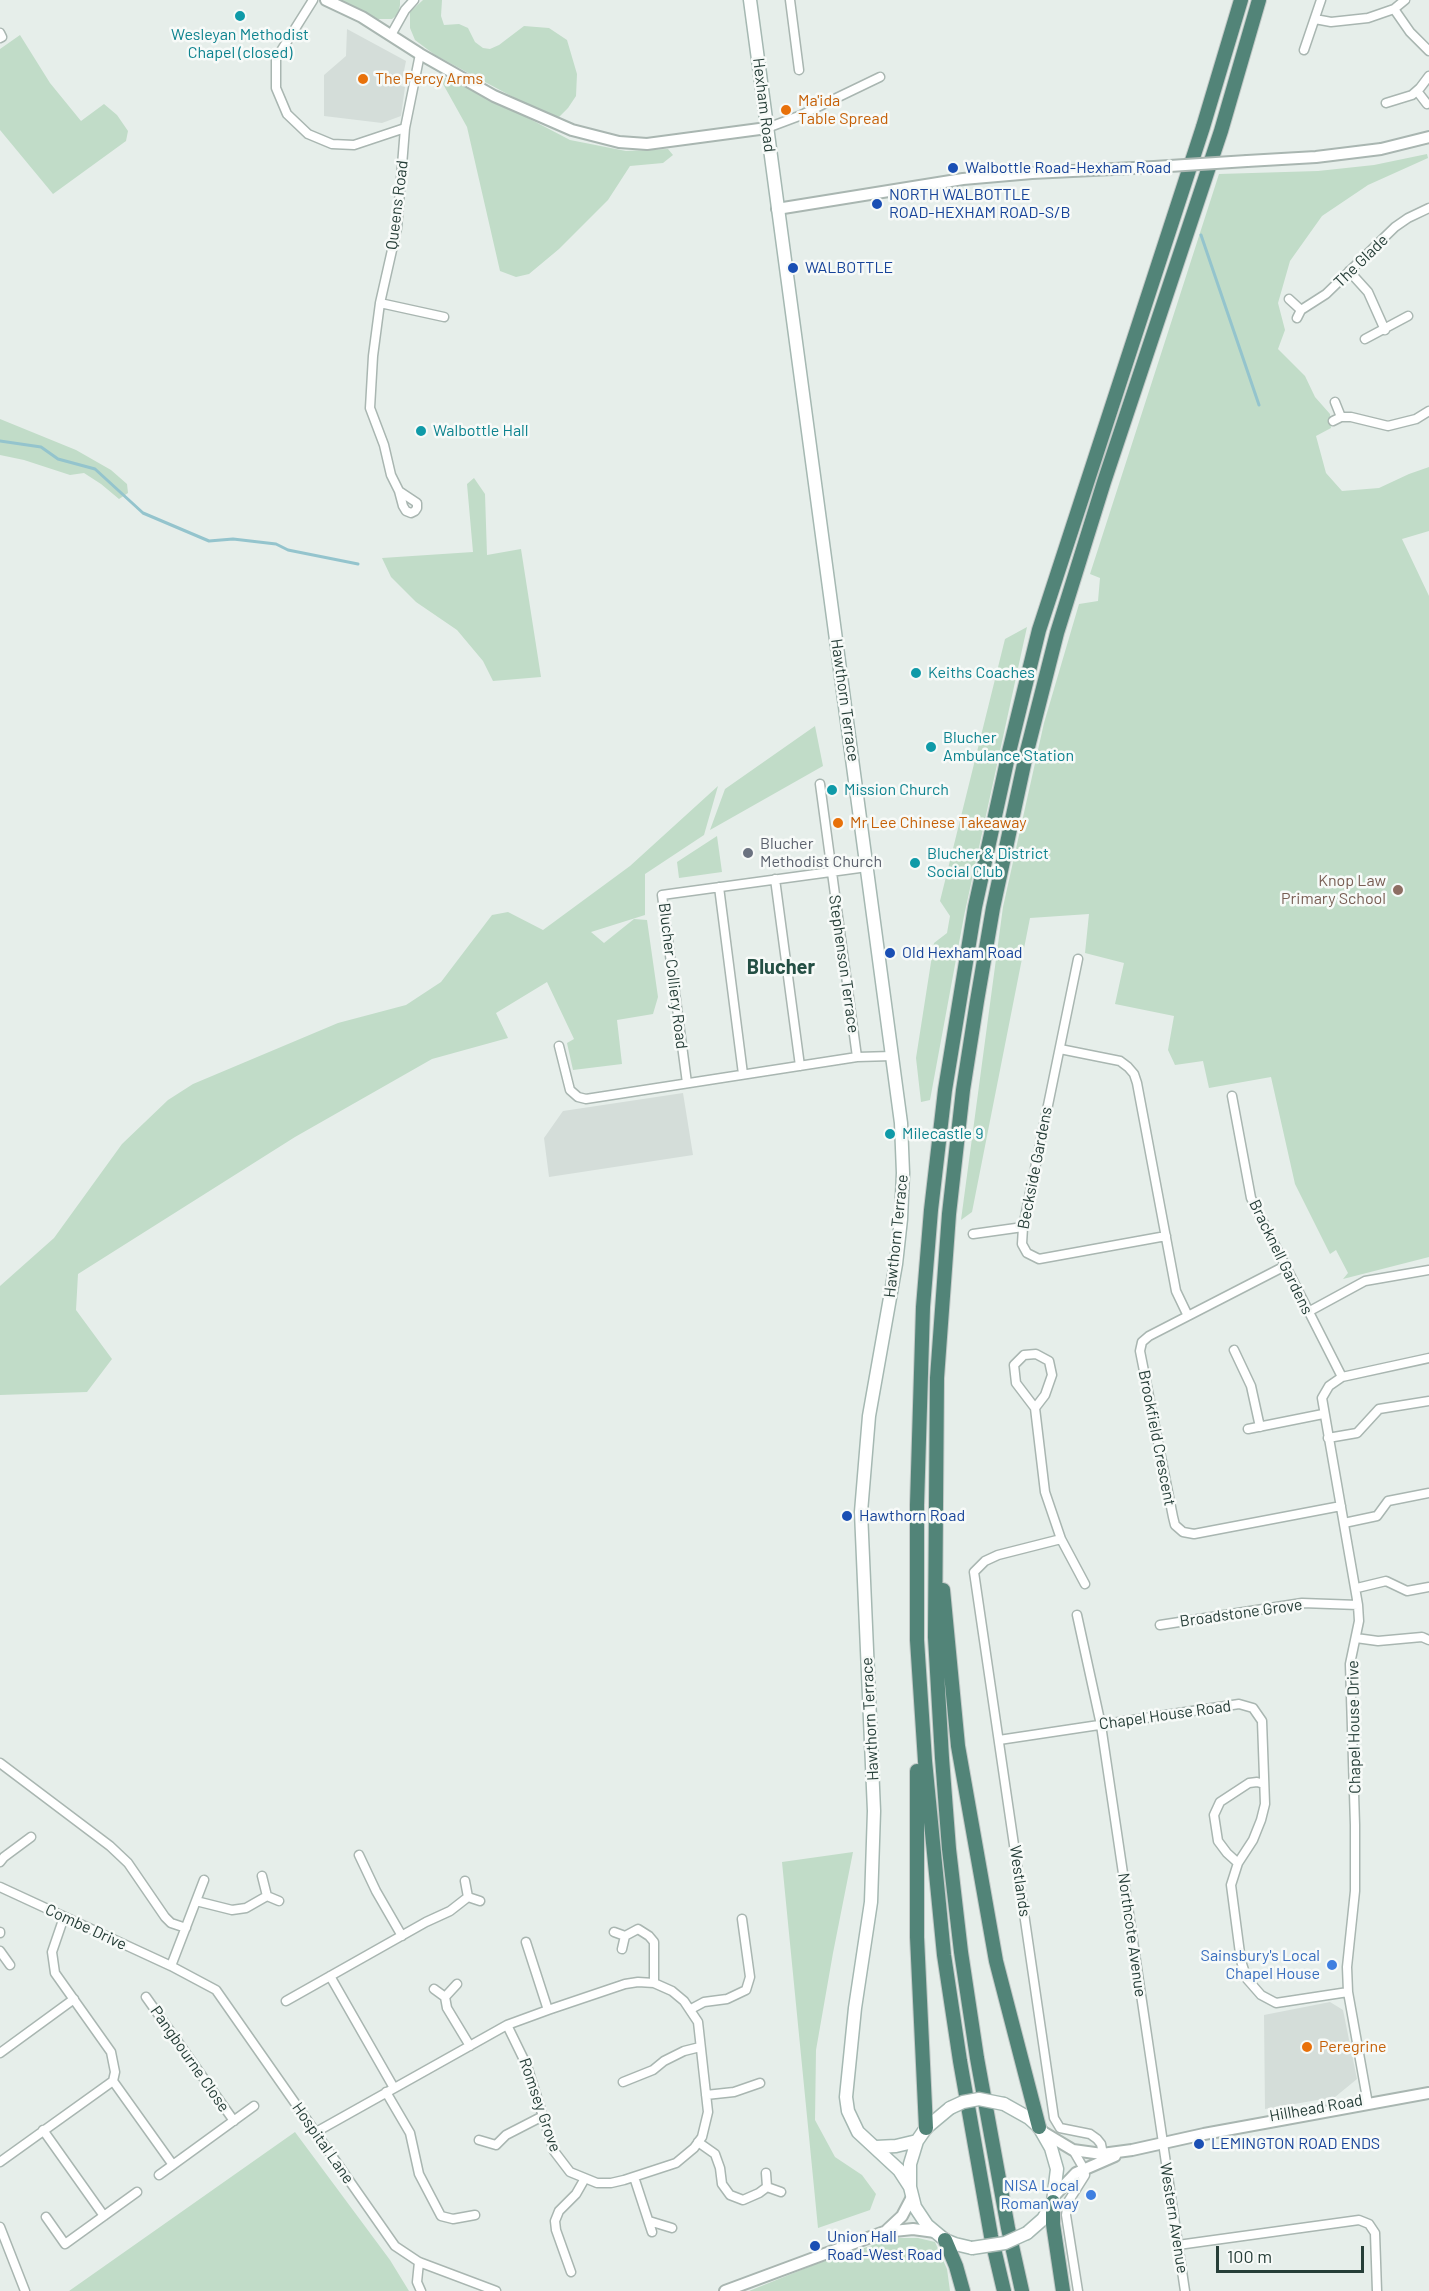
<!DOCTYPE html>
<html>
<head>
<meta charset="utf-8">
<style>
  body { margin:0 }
  #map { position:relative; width:1429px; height:2291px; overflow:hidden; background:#e6eeea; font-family:Barlow,sans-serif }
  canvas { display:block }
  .scale { position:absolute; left:1216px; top:2246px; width:148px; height:27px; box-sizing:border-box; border:3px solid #263e38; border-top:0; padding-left:8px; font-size:18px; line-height:21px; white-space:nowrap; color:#263e38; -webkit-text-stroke:4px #f7faf8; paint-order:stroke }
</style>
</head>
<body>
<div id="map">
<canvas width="1429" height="2291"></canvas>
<div class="scale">100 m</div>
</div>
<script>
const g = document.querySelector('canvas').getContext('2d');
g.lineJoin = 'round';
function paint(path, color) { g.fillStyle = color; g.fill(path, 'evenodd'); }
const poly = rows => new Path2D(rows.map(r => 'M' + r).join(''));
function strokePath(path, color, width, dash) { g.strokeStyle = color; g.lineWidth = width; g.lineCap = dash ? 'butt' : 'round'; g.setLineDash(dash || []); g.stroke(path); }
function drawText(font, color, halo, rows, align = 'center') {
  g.font = font + ' Barlow,sans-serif'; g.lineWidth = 5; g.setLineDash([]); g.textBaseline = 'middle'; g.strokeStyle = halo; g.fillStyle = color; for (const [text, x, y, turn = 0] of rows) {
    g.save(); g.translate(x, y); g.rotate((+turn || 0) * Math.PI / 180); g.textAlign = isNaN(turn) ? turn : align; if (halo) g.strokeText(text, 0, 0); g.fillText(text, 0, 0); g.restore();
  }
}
paint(poly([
  [347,29,406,61,401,86,405,87,401,116,382,123,324,116,324,75,346,56],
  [683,1093,693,1155,549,1177,544,1138,563,1111],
  [1330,2002,1343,2010,1357,2079,1335,2097,1265,2109,1264,2015]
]), '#d4ddd9');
paint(poly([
  [340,0,400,0,400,5,398,14,392,19,378,19],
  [423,0,442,0,441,16,444,25,459,24,468,28,475,42,483,48,490,49,499,45,524,26,549,28,567,40,577,74,576,96,568,108,559,117,537,110,435,55,415,40,410,28,410,12],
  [20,35,50,83,81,121,104,104,117,115,128,131,126,141,53,194,0,130,0,49],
  [438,75,463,84,570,140,626,151,668,149,673,155,663,163,630,166,608,200,559,249,529,274,516,277,500,271,467,127],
  [1427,154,1428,158,1368,185,1322,216,1290,261,1278,303,1285,330,1278,349,1305,376,1315,397,1330,414,1331,428,1316,436,1326,473,1342,491,1379,488,1409,474,1429,467,1429,531,1402,539,1429,596,1429,1257,1343,1279,1348,1273,1336,1250,1330,1254,1295,1184,1271,1077,1209,1088,1203,1061,1175,1065,1168,1050,1174,1016,1115,1004,1124,963,1085,953,1089,914,1030,918,972,1212,961,1220,1003,907,1044,723,1079,604,1098,601,1100,578,1090,574,1219,174,1318,171,1374,165],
  [0,419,76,450,111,470,127,484,128,493,119,499,101,484,84,473,70,475,24,460,0,455],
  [474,478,485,494,487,555,521,549,541,677,493,681,483,661,457,630,416,602,391,577,382,558,473,552,467,484],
  [1027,627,964,916,930,1100,921,1102,916,1058,934,943,947,933,950,916,940,901,1005,639],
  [815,726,823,766,710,830,725,789],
  [718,786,704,835,645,874,645,915,591,932,604,943,634,919,647,920,658,997,653,1014,617,1020,622,1064,573,1070,567,1043,574,1039,547,982,496,1013,508,1038,432,1059,295,1137,78,1274,76,1310,112,1359,87,1392,0,1395,0,1286,54,1238,122,1144,168,1100,193,1084,338,1023,406,1005,441,982,492,915,508,912,543,930,630,866],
  [717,836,722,872,679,878,677,862],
  [853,1852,833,1953,816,2050,815,2120,835,2157,862,2175,876,2194,870,2210,818,2228,782,1862],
  [295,2132,390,2260,409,2291,69,2291],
  [894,2238,918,2238,935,2242,947,2269,950,2291,749,2291,816,2264]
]), '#c1dcc8');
strokePath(poly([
  [1201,235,1259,405],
  [0,441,41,447,58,459,95,469,143,513,209,541,233,539,276,544,288,550,358,564]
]), '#94c4cd', 3);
const minor = poly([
  [313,0,276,59,276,88,287,114,308,134,332,144,354,145,405,128],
  [790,0,799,70],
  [1394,9,1410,32,1429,51],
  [1315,19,1331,22,1368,18,1394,9,1405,0],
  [0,33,2,37,0,38],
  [391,35,405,10,414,0],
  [1304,50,1321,0],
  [1417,91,1427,104],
  [1386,103,1412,95,1420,88,1429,76],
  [767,128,799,116,880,77],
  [1349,271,1368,292,1385,330],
  [1289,299,1301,310],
  [380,303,444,317],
  [1297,318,1301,310,1326,294,1395,227,1408,218,1429,208],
  [1365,339,1408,316],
  [1335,402,1341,417],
  [1333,421,1341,417,1351,417,1388,426,1416,419,1429,411],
  [399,491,403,506,406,511,411,513,415,511,417,508,417,503,399,491,391,475,384,445,370,408,373,356,380,303,397,228,405,128,420,54],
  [820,784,857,1057],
  [775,879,800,1066],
  [719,887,743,1074],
  [1078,959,1023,1227,1022,1244,1027,1253,1039,1259,1166,1236],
  [559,1046,570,1090,578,1097,586,1099,857,1057,892,1056],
  [1060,1049,1120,1061,1128,1067,1134,1074,1137,1083,1176,1291,1188,1316],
  [687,1083,662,895,867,867],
  [1232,1096,1251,1198,1342,1377],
  [973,1234,1023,1227],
  [1285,1266,1149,1336,1142,1342,1140,1351,1173,1517,1175,1525,1183,1532,1194,1534,1341,1506],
  [1308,1312,1365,1281,1429,1270],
  [1234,1350,1251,1386,1260,1427],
  [1035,1408,1045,1395,1052,1375,1049,1361,1036,1354,1024,1355,1014,1365,1016,1383,1035,1408,1045,1492,1061,1539,1085,1584],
  [1248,1429,1323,1414],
  [1328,1438,1357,1433,1379,1409,1429,1401],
  [1344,1523,1377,1516,1388,1501,1429,1493],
  [1061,1539,998,1555,985,1561,974,1572,1054,2118,1060,2128,1090,2134,1097,2139,1101,2144,1104,2159],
  [1357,1588,1386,1581,1407,1591,1429,1587],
  [1077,1615,1101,1725,1185,2291],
  [1160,1625,1302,1603,1358,1605],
  [1356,1638,1378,1641,1422,1637,1429,1640],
  [999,1740,1239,1704,1253,1708,1262,1721,1265,1804,1261,1820,1253,1840,1238,1863,1231,1885,1241,1961,1247,1979,1261,1995,1276,2003,1348,1992],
  [0,1763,110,1846,128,1863,165,1917,171,1923,186,1928],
  [359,1855,376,1891,402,1936],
  [0,1862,4,1857,31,1837],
  [1238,1863,1227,1853,1218,1841,1214,1815,1220,1802,1249,1783,1257,1782,1264,1784],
  [262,1876,267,1896,279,1901],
  [465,1881,468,1897,480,1901],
  [0,1887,171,1966,216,1990,395,2246,419,2262,496,2291],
  [196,1901,232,1910,246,1908,267,1896],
  [614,1932,625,1936,622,1949],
  [0,1933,0,1932],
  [625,1936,638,1929,649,1936,654,1942,654,1983],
  [526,1942,548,2010],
  [0,1951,10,1965],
  [171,1966,204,1880],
  [330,1976,394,2088],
  [434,1989,445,1997,457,1984],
  [146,1997,234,2121],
  [445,1997,447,2008,470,2046],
  [286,2001,426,1922,450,1911,468,1897],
  [691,2009,704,2002,727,1999,746,1990,750,1977,742,1919],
  [0,2053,74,1999],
  [113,2081,173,2165],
  [623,2082,653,2070,664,2061,684,2051,700,2047],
  [386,2092,410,2133,419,2174,441,2216,453,2219,475,2215],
  [706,2095,734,2092,760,2083],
  [1368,2104,1348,1992,1347,1967,1355,1891,1355,1825,1350,1664,1359,1621,1358,1605,1322,1398,1329,1386,1342,1377,1429,1358],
  [43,2130,104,2216],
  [316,2132,507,2025,548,2010,625,1984,638,1982,654,1983,672,1991,684,2001,698,2022,708,2112,702,2137,694,2148,676,2163,624,2180,611,2183,597,2183,570,2172,554,2151,527,2066,507,2025],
  [479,2140,496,2145,506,2135,541,2117],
  [698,2142,715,2154,720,2168,722,2184,730,2195,743,2200,759,2193,767,2187],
  [1073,2150,1084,2169,1085,2175,1068,2202,1066,2215,1078,2291],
  [0,2162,113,2081,115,2072,111,2052,55,1973,52,1952,64,1917],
  [766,2173,767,2187,781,2192],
  [159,2175,254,2106],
  [634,2177,652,2232],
  [46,2217,65,2244,137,2192],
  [649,2221,672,2228],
  [0,2227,25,2291],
  [1178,2245,1359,2220,1369,2224,1375,2233,1377,2291],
  [419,2262,417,2282,421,2291],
  [571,2272,556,2230,555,2221,559,2211,576,2194,584,2180]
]);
const tertiary = poly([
  [326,0,362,17,420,54,494,96,572,130,619,142,647,144,767,128],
  [1247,161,1316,157,1381,149,1429,137],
  [777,209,963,179,1032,173,1154,167],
  [1043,2132,1073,2150,1102,2154,1132,2150,1204,2134,1429,2093],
  [1054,2196,1076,2173,1115,2156],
  [887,2230,902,2216,912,2197],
  [725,2291,884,2232,913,2229,935,2232]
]);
const secondary = poly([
  [750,0,901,1123,903,1173,901,1219,896,1264,869,1416,861,1512,874,1811,871,1902,855,2008,846,2097,848,2111,858,2132,899,2170,910,2187],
  [1004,2104,1029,2118,1039,2127,1051,2148,1057,2169,1053,2202,1043,2219,1027,2233],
  [950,2108,926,2128,917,2141,910,2164,910,2187,915,2207,927,2225,945,2240,955,2244,972,2248],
  [876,2147,896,2146,917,2141]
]);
const trunk = poly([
  [943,1590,958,1746,996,1961,1039,2127],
  [917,1771,917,1937,926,2128],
  [1053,2202,1053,2224,1063,2291],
  [945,2240,956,2266,963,2291],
  [1004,2291,991,2236,960,2061,944,1955,925,1761,917,1640,917,1505,923,1307,931,1210,945,1090,975,907,1009,752,1039,630,1203,127,1241,0],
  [1022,2291,1008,2228,977,2058,961,1952,949,1849,942,1758,935,1637,936,1504,937,1378,949,1214,963,1090,977,1001,993,908,1026,755,1057,633,1104,482,1221,131,1259,0]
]);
strokePath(minor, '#a9b6b1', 11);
strokePath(tertiary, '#a9b6b1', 14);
strokePath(secondary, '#a5b8b2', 15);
strokePath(trunk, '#c2c9c7', 16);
strokePath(minor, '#fff', 8);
strokePath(tertiary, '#fff', 10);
strokePath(secondary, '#fff', 12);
strokePath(trunk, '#528478', 14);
const tertiaryBridge = poly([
  [1154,167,1247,161]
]);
const secondaryBridge = poly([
  [950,2108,963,2102,979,2099,1004,2104],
  [972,2248,1005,2243,1027,2233]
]);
strokePath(tertiaryBridge, '#a9b6b1', 14, []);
strokePath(secondaryBridge, '#a5b8b2', 15, []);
strokePath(tertiaryBridge, '#fff', 10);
strokePath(secondaryBridge, '#fff', 12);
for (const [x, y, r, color] of [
  [240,16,6,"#0f9aa8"],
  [363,79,6,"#e8710a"],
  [786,110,6,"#e8710a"],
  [953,168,6,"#1a4fb4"],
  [877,204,6,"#1a4fb4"],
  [793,268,6,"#1a4fb4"],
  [421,431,6,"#0f9aa8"],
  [916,673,6,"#0f9aa8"],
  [931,747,6,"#0f9aa8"],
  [832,790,6,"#0f9aa8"],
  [838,823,6,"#e8710a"],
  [748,853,6,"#6b7280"],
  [915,863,6,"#0f9aa8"],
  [1398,890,6,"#8d6e63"],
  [890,953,6,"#1a4fb4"],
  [890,1134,6,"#0f9aa8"],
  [847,1516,6,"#1a4fb4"],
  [1332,1965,6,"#3f7fe0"],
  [1307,2047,6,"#e8710a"],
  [1199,2144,6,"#1a4fb4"],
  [1091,2195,6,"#3f7fe0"],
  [815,2246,6,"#1a4fb4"]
]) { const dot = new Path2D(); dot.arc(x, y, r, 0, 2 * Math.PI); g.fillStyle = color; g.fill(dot); strokePath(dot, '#f7faf8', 2); }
drawText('16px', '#0d838f', '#f7faf8', [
  ["Wesleyan Methodist",240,35,"center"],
  ["Chapel (closed)",240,53,"center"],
  ["Walbottle Hall",433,431],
  ["Keiths Coaches",928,673],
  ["Blucher",943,738],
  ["Ambulance Station",943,756],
  ["Mission Church",844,790],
  ["Blucher & District",927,854],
  ["Social Club",927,872],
  ["Milecastle 9",902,1134]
], 'left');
drawText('16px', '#c56008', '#f7faf8', [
  ["The Percy Arms",375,79],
  ["Ma'ida",798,101],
  ["Table Spread",798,119],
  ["Mr Lee Chinese Takeaway",850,823],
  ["Peregrine",1319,2047]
], 'left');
drawText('16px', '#263e38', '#f7faf8', [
  ["Hexham Road",764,105,83],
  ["Queens Road",397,205,-83],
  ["The Glade",1361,261,-44],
  ["Hawthorn Terrace",845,700,82],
  ["Stephenson Terrace",844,964,82],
  ["Blucher Colliery Road",673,976,83],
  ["Beckside Gardens",1035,1168,-79],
  ["Hawthorn Terrace",896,1236,-84],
  ["Bracknell Gardens",1281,1257,64],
  ["Brookfield Crescent",1157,1438,79],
  ["Broadstone Grove",1241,1613,-8],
  ["Chapel House Road",1165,1715,-8],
  ["Hawthorn Terrace",870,1719,-93],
  ["Chapel House Drive",1354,1727,-91],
  ["Westlands",1020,1881,82],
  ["Combe Drive",86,1927,25],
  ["Northcote Avenue",1132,1935,82],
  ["Pangbourne Close",190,2059,55],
  ["Romsey Grove",540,2105,71],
  ["Hillhead Road",1316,2108,-10],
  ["Hospital Lane",323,2143,55],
  ["Western Avenue",1174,2218,81]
]);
drawText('16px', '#164399', '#f7faf8', [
  ["Walbottle Road-Hexham Road",965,168],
  ["NORTH WALBOTTLE",889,195],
  ["ROAD-HEXHAM ROAD-S/B",889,213],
  ["WALBOTTLE",805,268],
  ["Old Hexham Road",902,953],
  ["Hawthorn Road",859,1516],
  ["LEMINGTON ROAD ENDS",1211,2144],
  ["Union Hall",827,2237],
  ["Road-West Road",827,2255]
], 'left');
drawText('16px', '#5b616d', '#f7faf8', [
  ["Blucher",760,844],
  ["Methodist Church",760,862]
], 'left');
drawText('16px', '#785e54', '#f7faf8', [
  ["Knop Law",1386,881],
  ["Primary School",1386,899]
], 'right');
drawText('16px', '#366cbe', '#f7faf8', [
  ["Sainsbury's Local",1320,1956],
  ["Chapel House",1320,1974],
  ["NISA Local",1079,2186],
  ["Roman way",1079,2204]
], 'right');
drawText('bold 20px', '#244f44', '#f7faf8', [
  ["Blucher",781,967]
]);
</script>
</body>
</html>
